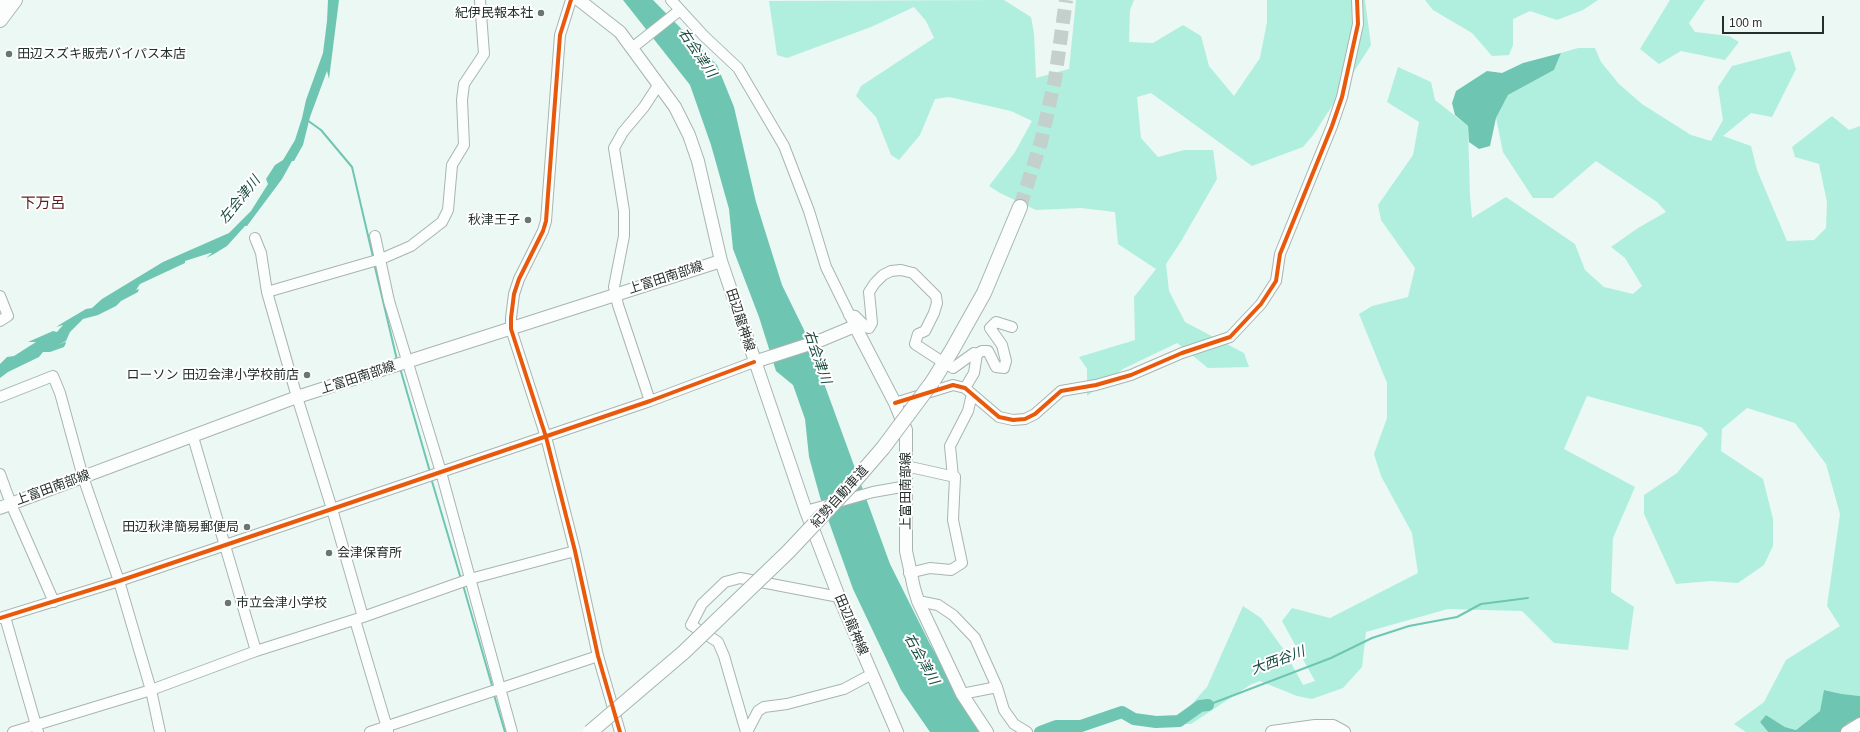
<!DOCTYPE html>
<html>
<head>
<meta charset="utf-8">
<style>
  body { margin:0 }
  #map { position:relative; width:1860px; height:732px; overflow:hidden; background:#ebf8f4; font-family:Helvetica,sans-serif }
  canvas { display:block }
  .scale { position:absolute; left:1722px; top:16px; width:102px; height:18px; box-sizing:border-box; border:2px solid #242f2c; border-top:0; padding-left:5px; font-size:12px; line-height:14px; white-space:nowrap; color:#242f2c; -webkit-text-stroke:3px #fff; paint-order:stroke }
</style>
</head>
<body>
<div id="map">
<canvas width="1860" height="732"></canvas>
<div class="scale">100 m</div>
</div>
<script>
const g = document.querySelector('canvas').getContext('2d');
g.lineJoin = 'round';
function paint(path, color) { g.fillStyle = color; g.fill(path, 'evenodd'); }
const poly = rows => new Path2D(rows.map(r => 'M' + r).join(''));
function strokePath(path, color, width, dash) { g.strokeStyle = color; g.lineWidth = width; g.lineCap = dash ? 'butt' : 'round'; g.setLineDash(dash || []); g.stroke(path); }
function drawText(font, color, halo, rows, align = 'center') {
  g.font = font + ' Helvetica,"Noto Sans JP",sans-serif'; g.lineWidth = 4; g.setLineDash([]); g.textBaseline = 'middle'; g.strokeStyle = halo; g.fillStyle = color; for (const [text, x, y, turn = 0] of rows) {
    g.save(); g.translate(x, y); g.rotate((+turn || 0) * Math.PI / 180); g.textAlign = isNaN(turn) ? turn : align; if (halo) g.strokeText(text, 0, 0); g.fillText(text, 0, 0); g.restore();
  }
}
paint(poly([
  [1004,0,1031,17,1034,33,1036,78,1069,69,1076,0,1134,0,1130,10,1129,42,1153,43,1183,25,1201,36,1209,66,1234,96,1260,58,1267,22,1267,0,1365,0,1371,45,1314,134,1303,147,1252,166,1151,93,1137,97,1141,138,1158,157,1184,150,1213,150,1217,179,1180,243,1166,264,1169,291,1185,322,1244,353,1249,367,1208,368,1177,343,1123,369,1087,396,1087,369,1079,357,1135,340,1134,297,1156,269,1118,244,1115,212,1081,208,1036,210,1000,193,989,186,1015,152,1032,121,1011,111,949,97,935,99,920,135,899,160,891,155,876,117,856,96,861,86,934,38,926,21,914,7,871,27,787,58,777,55,769,1],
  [1425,0,1598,0,1583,10,1557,20,1530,11,1513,19,1513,45,1509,55,1492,56,1472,33,1433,10],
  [1670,0,1705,0,1689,23,1695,32,1729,36,1739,42,1725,60,1681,51,1659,64,1640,49],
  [1578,48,1595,48,1601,62,1619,84,1642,104,1691,135,1711,141,1723,120,1718,87,1732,66,1790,51,1796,69,1772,117,1751,113,1723,136,1751,146,1757,170,1787,241,1814,240,1826,228,1827,202,1819,164,1795,157,1792,147,1832,116,1849,130,1860,126,1860,696,1842,694,1825,690,1820,711,1796,730,1785,727,1766,715,1760,722,1768,732,1746,732,1734,724,1764,702,1786,660,1840,626,1827,606,1840,514,1826,464,1795,423,1747,408,1722,429,1721,451,1763,479,1773,519,1773,546,1764,565,1738,583,1711,581,1676,584,1644,514,1644,495,1677,473,1708,434,1701,427,1587,396,1564,449,1635,487,1613,538,1611,592,1634,607,1628,650,1554,643,1522,611,1448,609,1366,632,1362,667,1343,688,1312,699,1297,696,1260,681,1250,685,1191,724,1174,724,1207,687,1243,606,1261,618,1284,650,1303,685,1315,681,1282,621,1292,608,1330,618,1418,573,1412,533,1381,476,1374,454,1387,418,1387,383,1359,314,1372,306,1408,297,1415,268,1381,220,1378,205,1413,155,1419,122,1387,102,1398,67,1431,82,1435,100,1468,126,1470,196,1472,218,1506,197,1575,244,1585,270,1604,287,1633,294,1642,286,1625,258,1611,247,1638,228,1666,212,1657,202,1596,161,1553,198,1533,198,1503,152,1496,118,1508,95,1554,70,1561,53]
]), '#b0efde');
paint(poly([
  [328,0,339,0,329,79,327,71,310,117,303,145,294,161,292,161,282,179,247,226,245,226,227,246,214,254,206,258,212,253,210,253,185,261,185,263,140,284,136,290,139,289,138,292,121,301,116,306,98,315,83,319,70,332,66,341,58,345,65,342,66,343,64,347,50,352,43,352,39,357,8,372,0,378,0,364,7,357,14,356,36,342,28,342,53,331,57,332,63,325,56,327,64,322,86,309,92,308,102,299,163,262,229,233,251,211,268,184,266,179,275,165,283,160,295,140,302,118,306,100,323,53,327,21],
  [623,0,653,0,717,65,734,107,756,202,782,285,806,334,890,564,930,644,980,732,930,732,901,690,853,589,820,497,809,457,805,419,793,385,776,371,759,317,733,249,729,209,711,145,690,85],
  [1561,53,1554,70,1508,95,1496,118,1490,146,1479,149,1469,142,1468,126,1455,115,1452,103,1456,91,1487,71,1502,73,1523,63],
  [1824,690,1842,694,1860,696,1860,717,1848,723,1840,732,1768,732,1760,722,1766,715,1785,727,1796,730,1820,711]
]), '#6ec6b2');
strokePath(poly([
  [307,120,321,130,352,167,373,257],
  [374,263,397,360],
  [400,368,430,472],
  [431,478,461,579],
  [463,585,493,689],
  [494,695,505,732],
  [1208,705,1331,658,1372,638,1409,626,1457,617,1481,604,1528,598]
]), '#6ec6b2', 2);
strokePath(poly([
  [1040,732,1056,726,1081,726,1122,712,1134,719,1156,722,1179,721,1200,706,1208,705]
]), '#6ec6b2', 12);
strokePath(poly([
  [1020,207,1041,142,1055,79,1066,0]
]), '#c3d0cc', 14, [14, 7]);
const minor = poly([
  [571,0,560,35,546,221,543,231,519,279,514,294,511,318,511,329,546,437,575,551,598,656,620,732],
  [671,0,704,36,738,68,784,146,809,211,826,267,855,326],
  [632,48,680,10],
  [375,236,389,301,441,472,512,732],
  [255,238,261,253,267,292,297,397,332,509,363,617],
  [267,292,381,259,411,246,442,222,448,210,452,165,464,145,462,100,464,84,484,54,480,0],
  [0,296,8,316,0,321],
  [849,315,855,316,866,327,869,328,872,323,869,292,875,283,883,275,891,271,901,270,913,273,936,296,937,303,934,313,925,331,918,334,915,344,938,359],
  [950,366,953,368,974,353,977,354],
  [965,388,974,373,977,354,982,351,988,351,996,367,1004,368,1006,361,1002,345,990,328,996,322,1012,327],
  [0,397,53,376,60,393,83,477,119,581,151,690,160,732],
  [650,401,618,305,614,287,624,236,624,211,614,148,623,132,644,107,659,84],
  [895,403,953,385,965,388,999,417,1013,420,1025,419,1035,414,1061,391,1096,385,1131,375,1182,353,1230,337,1261,304,1276,281,1280,254,1332,126,1342,97,1358,24,1357,0],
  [193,437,256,651],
  [906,466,955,477,953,520,962,563,951,570,930,568,909,573],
  [0,474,11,504,54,602],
  [953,477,950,446,968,411,972,394],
  [806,511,873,492,907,486],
  [918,601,938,605,953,615,975,638,997,687,1004,710,1014,724,1027,732],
  [5,617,38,732],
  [0,618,119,581,332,509,650,401,754,362],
  [355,620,388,731],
  [962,694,997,687],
  [13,732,151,690,256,651,363,617,470,579,575,551],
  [370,732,598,656],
  [746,732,724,656,718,642,691,625,702,604,725,582,740,578,839,597],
  [747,732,758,711,764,707,787,704,844,689,872,674]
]);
const major = poly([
  [579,0,620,32,675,107,689,135,698,161,721,261,806,511,839,597,897,732],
  [754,362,819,341,855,326,895,403,906,430,906,551,914,588,918,601,962,694,987,732],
  [0,508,297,397,721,261],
  [1272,732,1315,726,1333,726,1344,732],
  [1847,732,1860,724]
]);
const highway = poly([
  [0,1,1,0],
  [0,20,15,0],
  [933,381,952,350,984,293,1020,207]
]);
strokePath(minor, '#a9b4b0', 12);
strokePath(major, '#a9b4b0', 14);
strokePath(highway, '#a9b4b0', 16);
strokePath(minor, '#fcfefd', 10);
strokePath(major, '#fcfefd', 12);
strokePath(highway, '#fcfefd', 14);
const highwayBridge = poly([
  [590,732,684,652,788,552,851,485,883,448,933,381]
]);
strokePath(highwayBridge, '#a9b4b0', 16, []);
strokePath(highwayBridge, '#fcfefd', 14);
strokePath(poly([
  [571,0,560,35,546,221,543,231,519,279,514,294,511,318,511,329,546,437,575,551,598,656,620,732],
  [895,403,953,385,965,388,999,417,1013,420,1025,419,1035,414,1061,391,1096,385,1131,375,1182,353,1230,337,1261,304,1276,281,1280,254,1332,126,1342,97,1358,24,1357,0],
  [0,618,119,581,332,509,650,401,754,362]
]), '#e8590c', 4);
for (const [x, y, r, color] of [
  [541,13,4,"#6a7572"],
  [9,54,4,"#6a7572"],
  [528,220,4,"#6a7572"],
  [307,375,4,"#6a7572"],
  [247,527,4,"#6a7572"],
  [329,553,4,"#6a7572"],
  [228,603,4,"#6a7572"]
]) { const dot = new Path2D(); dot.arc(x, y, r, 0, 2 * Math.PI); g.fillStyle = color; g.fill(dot); strokePath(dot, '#fff', 1.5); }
drawText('13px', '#242f2c', '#fff', [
  ["紀伊民報本社",533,13],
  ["田辺スズキ販売バイパス本店",17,54,"left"],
  ["秋津王子",520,220],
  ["ローソン 田辺会津小学校前店",299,375],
  ["田辺秋津簡易郵便局",239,527],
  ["会津保育所",337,553,"left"],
  ["市立会津小学校",236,603,"left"]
], 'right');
drawText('13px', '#242f2c', '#fff', [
  ["上富田南部線",666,278,-18],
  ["田辺龍神線",740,320,72],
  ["上富田南部線",358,378,-18],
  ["上富田南部線",53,488,-20],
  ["上富田南部線",906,491,-90],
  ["紀勢自動車道",840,497,-48],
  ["田辺龍神線",851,625,67]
]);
drawText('italic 14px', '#1a4c40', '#fff', [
  ["右会津川",697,53,56],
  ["左会津川",240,200,-51],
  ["右会津川",817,357,71],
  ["右会津川",921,659,61],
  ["大西谷川",1278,661,-20]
]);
drawText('15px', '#611c1b', '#fff', [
  ["下万呂",43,204]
]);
</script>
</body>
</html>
